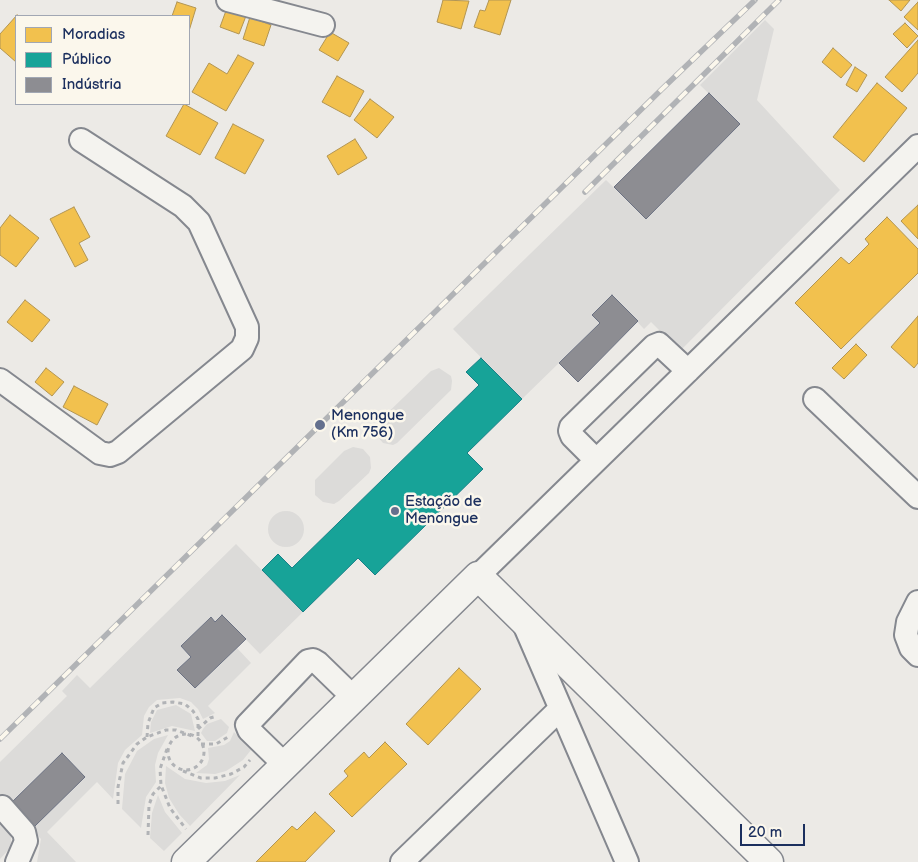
<!DOCTYPE html>
<html>
<head>
<meta charset="utf-8">
<style>
  body { margin:0 }
  #map { position:relative; width:918px; height:862px; overflow:hidden; background:#eceae6; font-family:"Balsamiq Sans",sans-serif }
  canvas { display:block }
  .legend { position:absolute; left:15px; top:15px; width:175px; height:90px; box-sizing:border-box; background:#fbf7ec; border:1px solid #a1a7b3; margin:0; padding:6px 9px; list-style:none; font-size:15px; color:#1b2f5e }
  .legend li { display:flex; align-items:center; gap:10px; height:25px }
  .legend b { width:25px; border:1px solid #a1a7b3 }
  .scale { position:absolute; left:740px; top:824px; width:65px; height:22px; box-sizing:border-box; border:2px solid #1b2f5e; border-top:0; padding-left:6px; font-size:15px; line-height:18px; white-space:nowrap; color:#1b2f5e; -webkit-text-stroke:4px #fbf7ec; paint-order:stroke }
</style>
</head>
<body>
<div id="map">
<canvas width="918" height="862"></canvas>
<ul class="legend">
<li><b style="height:14px;background:#f2c14e"></b>Moradias</li>
<li><b style="height:14px;background:#17a398"></b>Público</li>
<li><b style="height:14px;background:#8d8d92"></b>Indústria</li>
</ul>
<div class="scale">20 m</div>
</div>
<script>
const g = document.querySelector('canvas').getContext('2d');
g.lineJoin = 'round';
function paint(path, color) { g.fillStyle = color; g.fill(path, 'evenodd'); }
const poly = rows => new Path2D(rows.map(r => 'M' + r).join(''));
function strokePath(path, color, width, dash) { g.strokeStyle = color; g.lineWidth = width; g.lineCap = dash ? 'butt' : 'round'; g.setLineDash(dash || []); g.stroke(path); }
function drawText(font, color, halo, rows, align = 'center') {
  g.font = font + ' "Balsamiq Sans",sans-serif'; g.lineWidth = 5; g.setLineDash([]); g.textBaseline = 'middle'; g.strokeStyle = halo; g.fillStyle = color; for (const [text, x, y, turn = 0] of rows) {
    g.save(); g.translate(x, y); g.rotate((+turn || 0) * Math.PI / 180); g.textAlign = isNaN(turn) ? turn : align; if (halo) g.strokeText(text, 0, 0); g.fillText(text, 0, 0); g.restore();
  }
}
paint(poly([
  [765,20,774,29,757,100,840,190,680,351,651,322,644,329,612,295,592,315,600,323,522,399,453,329,606,180,646,219,740,124,700,85],
  [439,368,451,376,452,381,451,390,397,443,393,445,383,443,377,436,377,423,431,371],
  [353,447,363,449,370,457,371,468,369,473,339,501,334,504,323,502,315,495,315,480,344,451],
  '268 529a18 18 0 1 1 36 0a18 18 0 1 1-36 0Z',
  [236,544,303,612,260,654,222,615,215,622,210,617,181,646,191,657,178,670,195,688,237,648,251,663,208,706,215,713,203,719,198,709,191,702,180,698,157,700,149,707,144,716,142,735,125,750,118,763,113,799,97,782,47,832,76,862,37,862,41,839,4,800,0,803,0,762,67,696,62,691,77,675,90,688],
  [176,705,191,714,195,731,172,726,150,733,151,722,157,710],
  [221,719,229,727,227,733,215,741,207,741,201,733,203,729,207,724],
  [234,732,251,750,243,760,226,771,215,774,196,773,207,765,209,759,208,748,224,745,230,741],
  [168,735,158,753,155,765,156,782,146,797,141,828,122,809,125,774,137,751,154,739],
  [166,766,185,779,206,783,225,781,240,775,190,826,179,814,169,798,165,783],
  [158,795,165,812,182,833,164,851,150,838,152,813],
  [0,815,9,828,11,838,11,847,0,859]
]), '#dcdbd9');
const homes = poly([
  [443,0,469,1,461,29,437,22,443,0],
  [489,0,511,0,500,35,474,27,480,10,485,11,489,0],
  [889,0,910,0,901,11,889,0],
  [177,2,196,8,189,31,189,16,172,16,177,2],
  [918,2,918,30,904,17,918,2],
  [227,8,246,16,239,34,220,27,227,8],
  [17,15,19,16,16,16,16,62,0,48,0,34,17,15],
  [250,17,271,25,264,46,243,39,250,17],
  [905,23,918,36,907,48,893,34,905,23],
  [330,32,349,43,338,61,319,50,330,32],
  [918,40,918,73,902,92,885,77,918,40],
  [833,48,852,65,841,78,822,62,833,48],
  [238,55,254,63,226,111,192,92,209,63,227,74,238,55],
  [855,67,867,75,857,92,846,85,855,67],
  [337,76,364,91,350,117,322,102,337,76],
  [877,83,907,108,864,162,833,137,877,83],
  [370,99,394,117,377,138,354,120,370,99],
  [184,104,218,123,200,155,166,136,184,104],
  [233,124,264,140,245,174,215,158,233,124],
  [355,139,367,158,338,175,327,156,355,139],
  [918,205,918,239,901,221,918,205],
  [74,207,90,237,79,243,88,260,75,267,50,219,74,207],
  [10,215,39,238,16,267,0,255,0,228,10,215],
  [887,217,918,249,918,273,841,349,795,303,841,257,849,264,869,244,865,239,887,217],
  [25,300,50,320,32,342,7,322,25,300],
  [918,316,918,363,914,368,891,347,918,316],
  [856,344,867,355,844,379,832,368,856,344],
  [46,368,64,382,52,396,35,382,46,368],
  [74,386,108,404,97,425,63,407,74,386],
  [459,668,481,689,428,745,406,724,459,668],
  [385,742,407,764,352,817,329,794,348,776,344,771,364,752,369,758,385,742],
  [315,812,335,831,305,862,256,862,292,826,297,830,315,812]
]);
paint(homes, '#f2c14e');
strokePath(homes, '#b29553', 1);
const public = poly([
  [481,358,522,399,467,453,483,469,375,575,358,558,303,612,262,570,278,554,292,568,479,385,466,372,481,358]
]);
paint(public, '#17a398');
strokePath(public, '#188087', 1);
const industry = poly([
  [709,93,740,124,646,219,614,187,709,93],
  [612,295,638,321,578,382,559,363,600,323,592,315,612,295],
  [222,615,246,639,195,688,177,670,191,657,181,646,211,617,215,622,222,615],
  [62,753,85,777,35,826,11,803,62,753]
]);
paint(industry, '#8d8d92');
strokePath(industry, '#6b7182', 1);
const minor = poly([
  [228,0,323,25],
  [0,380,100,453,110,455,118,452,242,349,247,338,247,327,199,222,183,206,81,140],
  [815,399,918,497],
  [596,460,572,436,570,431,571,427,654,346,659,344,688,371],
  [478,576,918,146],
  [918,602,908,622,906,635,911,648,918,655],
  [524,624,627,862],
  [285,765,249,730,247,725,308,661,313,660,318,663,354,698],
  [2,807,24,832,26,841,17,862],
  [402,862,559,710]
]);
const major = poly([
  [186,862,478,576,769,862]
]);
strokePath(minor, '#85888f', 26);
strokePath(major, '#85888f', 31);
strokePath(poly([
  [198,729,210,718,217,716],
  '168 752a18 18 0 1 1 36 0a18 18 0 1 1-36 0Z',
  [147,737,148,723,154,708,162,703,173,702,185,704,193,711,198,719,198,739],
  [201,744,216,744,228,737],
  [167,749,160,769,161,785,170,808,186,829],
  [183,771,201,778,215,778,231,774,244,767,250,760],
  [118,804,118,787,123,763,137,744,147,737,166,730,176,730,192,736],
  [148,835,149,805,153,794,161,786]
]), '#b1b3b6', 3, [4, 4]);
strokePath(minor, '#f4f3ef', 22);
strokePath(major, '#f4f3ef', 28);
const rail = poly([
  [585,192,779,0],
  [0,739,661,90,755,0]
]);
strokePath(rail, '#b1b3b6', 5.5);
strokePath(rail, '#fbf7ec', 4, [11]);
for (const [x, y, r, color] of [
  [320,425,6,"#64708e"],
  [395,511,5,"#64708e"]
]) { const dot = new Path2D(); dot.arc(x, y, r, 0, 2 * Math.PI); g.fillStyle = color; g.fill(dot); strokePath(dot, '#fbf7ec', 2); }
drawText('15px', '#1b2f5e', '#fbf7ec', [
  ["Menongue",331,416],
  ["(Km 756)",331,433],
  ["Estação de",405,502],
  ["Menongue",405,519]
], 'left');
</script>
</body>
</html>
